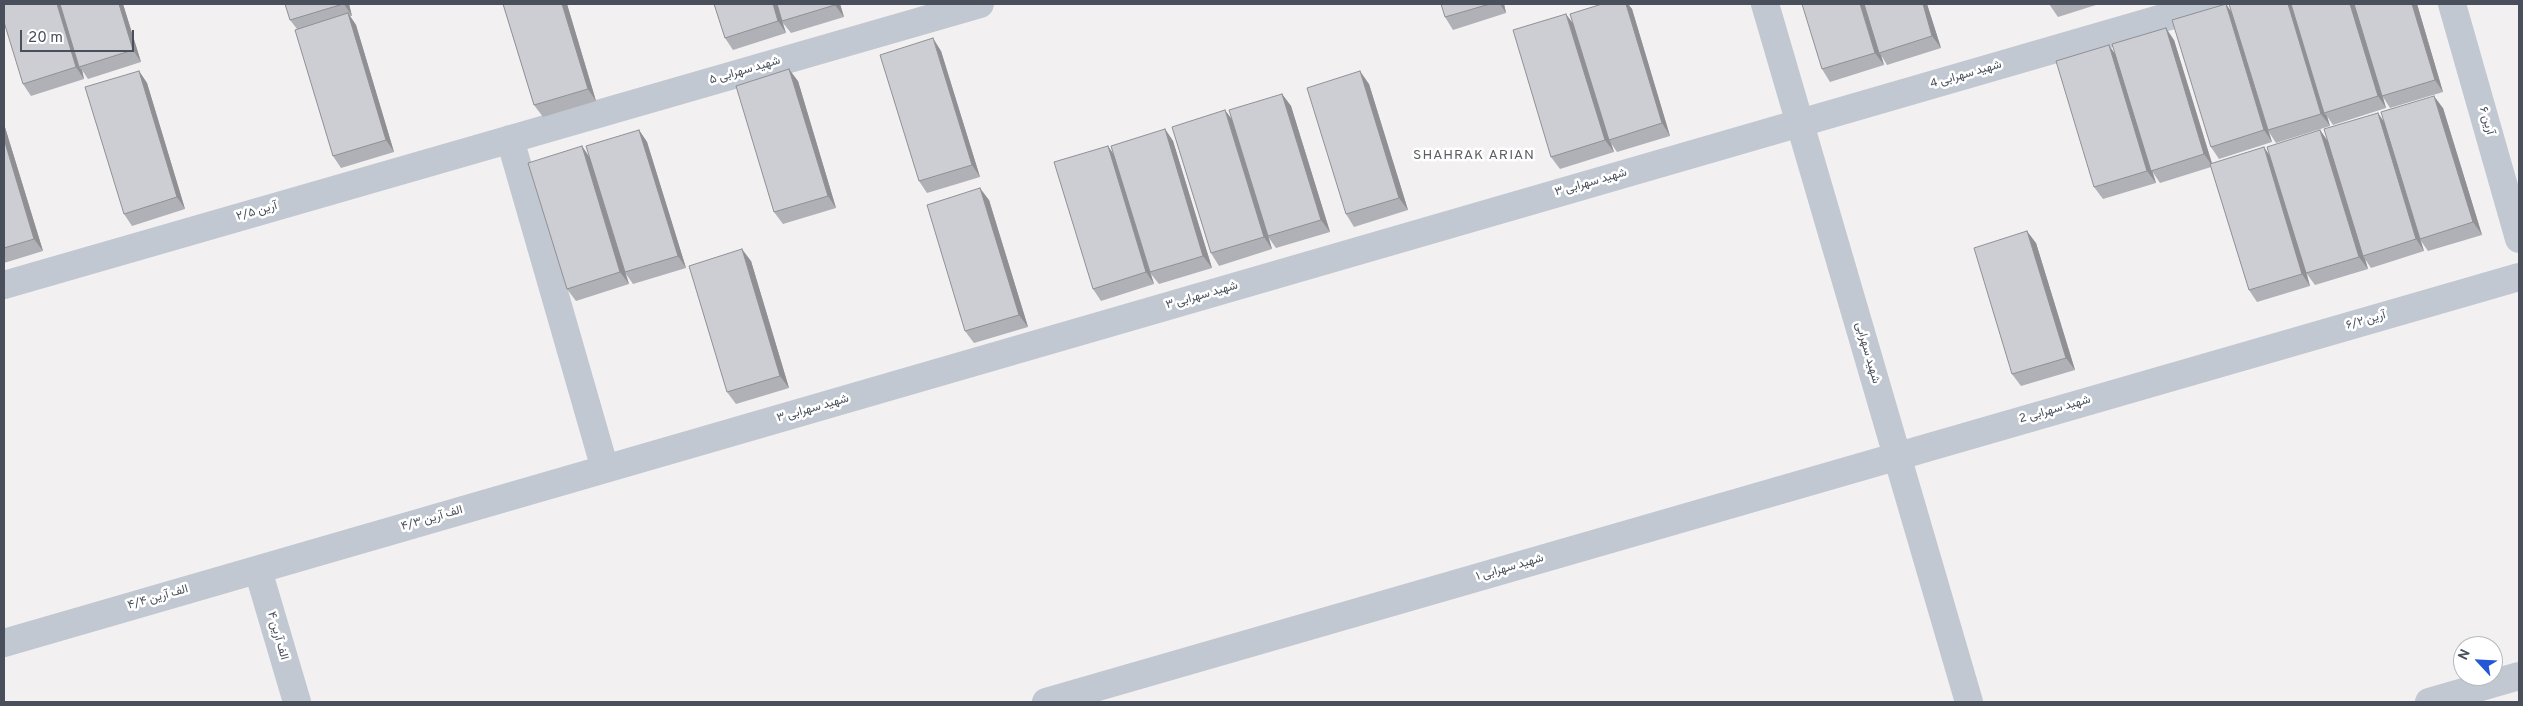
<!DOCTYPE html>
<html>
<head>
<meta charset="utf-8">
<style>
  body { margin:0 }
  #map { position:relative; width:2523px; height:706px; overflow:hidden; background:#f2f0f0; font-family:Overpass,sans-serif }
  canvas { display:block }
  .frame { position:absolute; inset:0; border:5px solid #49505c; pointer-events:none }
  .north { position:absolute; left:2453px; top:636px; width:50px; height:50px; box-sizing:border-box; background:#fff; border:1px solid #b6b9be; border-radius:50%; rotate:295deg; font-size:14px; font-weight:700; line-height:20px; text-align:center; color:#49505c }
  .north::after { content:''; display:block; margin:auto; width:18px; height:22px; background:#2357d8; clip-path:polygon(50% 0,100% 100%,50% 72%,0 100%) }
  .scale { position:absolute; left:20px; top:30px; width:114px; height:22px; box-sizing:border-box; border:2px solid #49505c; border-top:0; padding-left:6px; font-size:15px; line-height:18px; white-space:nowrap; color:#49505c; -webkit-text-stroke:4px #fff; paint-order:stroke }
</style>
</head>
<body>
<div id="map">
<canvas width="2523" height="706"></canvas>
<div class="frame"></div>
<div class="north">N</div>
<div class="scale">20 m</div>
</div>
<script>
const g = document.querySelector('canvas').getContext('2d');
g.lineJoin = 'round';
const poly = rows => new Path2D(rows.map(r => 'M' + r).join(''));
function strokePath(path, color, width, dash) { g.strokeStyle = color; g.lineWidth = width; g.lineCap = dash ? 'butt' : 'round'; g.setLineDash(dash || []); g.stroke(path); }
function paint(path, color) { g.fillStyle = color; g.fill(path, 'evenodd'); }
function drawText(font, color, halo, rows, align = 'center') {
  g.font = font + ' Overpass,Vazirmatn,sans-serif'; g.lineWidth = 5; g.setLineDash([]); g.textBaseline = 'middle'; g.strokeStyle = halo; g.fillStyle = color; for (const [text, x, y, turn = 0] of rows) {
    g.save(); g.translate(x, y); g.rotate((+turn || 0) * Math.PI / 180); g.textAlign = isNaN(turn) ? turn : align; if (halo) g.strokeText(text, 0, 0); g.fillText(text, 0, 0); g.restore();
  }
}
strokePath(poly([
  [1765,4,1969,702],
  [2452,4,2519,239],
  [510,139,605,469],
  [4,285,980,4],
  [258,570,297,702],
  [4,643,2211,4],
  [1046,702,2519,277]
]), '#c1c8d1', 28);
strokePath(poly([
  [2429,702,2519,676]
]), '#c1c8d1', 28);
paint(poly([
  [4,4,123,4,141,62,88,79,82,70,84,79,31,96,23,84],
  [285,4,349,4,352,16,350,16,356,25,394,152,341,168,333,156,297,29,290,20],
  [503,4,567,4,596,101,543,117,534,105],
  [714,4,840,4,844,17,791,33,783,23,786,33,733,50,725,38],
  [1441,4,1504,4,1506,13,1453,30,1445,17],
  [1626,4,1628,4,1632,9,1670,136,1617,152,1611,143,1614,152,1560,169,1551,157,1573,23],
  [1927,4,1941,48,1887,65,1881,55,1884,65,1830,82,1822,69],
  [2049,4,2099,4,2058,17],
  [2226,4,2232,13,2229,4,2417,4,2443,92,2390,108,2383,97,2386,108,2333,125,2327,116,2330,126,2276,143,2269,132,2272,142,2219,159,2211,147],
  [2174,40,2212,163,2270,157,2320,130,2327,140,2378,113,2384,122,2443,108,2482,235,2428,251,2421,241,2424,251,2371,268,2365,259,2368,269,2315,285,2307,274,2310,286,2257,302,2249,290,2211,167,2160,183,2152,171,2156,183,2103,199,2094,187,2115,54],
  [941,51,980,177,927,193,919,181],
  [139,71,147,83,185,209,132,226,124,214],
  [798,81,836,208,783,224,774,212],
  [1369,84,1408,210,1354,227,1346,214],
  [1282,94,1291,106,1330,232,1276,248,1269,238,1272,249,1219,266,1211,253,1232,121],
  [4,124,43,251,4,263],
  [1165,129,1173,141,1212,268,1159,284,1151,274,1154,284,1101,301,1093,289,1108,146,1114,155],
  [639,130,647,142,686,268,633,284,626,274,629,284,576,301,567,289,582,146,589,157],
  [989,200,1028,327,974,343,965,331],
  [2036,243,2075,370,2021,386,2012,374],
  [751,261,789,388,736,404,727,392]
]), '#b0b1b6');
paint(poly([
  [57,4,61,4,79,67,82,70,84,79,76,67],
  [119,4,123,4,141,62,133,50],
  [344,4,349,4,352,16],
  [562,4,567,4,596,101,588,89],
  [773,4,778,4,782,21,786,33,778,21],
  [835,4,840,4,844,17,835,5],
  [1500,4,1504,4,1506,13],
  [1626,4,1628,4,1632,9,1670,136,1662,123],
  [1860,4,1865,4,1879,53,1881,55,1884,65,1875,53],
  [1923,4,1927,4,1941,48,1932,36],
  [2226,4,2234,16,2268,130,2272,142,2264,130],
  [2288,4,2292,4,2324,113,2327,116,2330,126,2321,114],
  [2350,4,2355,4,2386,108,2378,96],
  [2412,4,2417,4,2443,92,2435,80],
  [348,13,356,25,394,152,386,140],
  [1566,14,1575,26,1609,140,1611,143,1614,152,1605,140],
  [2166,28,2174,40,2213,167,2204,154],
  [933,38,941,51,980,177,972,165],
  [2109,45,2117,57,2156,183,2147,171],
  [789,69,798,81,836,208,828,196],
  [139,71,147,83,185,209,177,197],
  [1360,71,1369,84,1408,210,1399,198],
  [1282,94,1291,106,1330,232,1321,220],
  [2434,96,2443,108,2482,235,2473,222],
  [1225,110,1234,122,1268,236,1272,249,1264,237],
  [2378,113,2386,125,2420,239,2424,251,2416,239],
  [4,124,43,251,34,239,4,139],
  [1165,129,1173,141,1212,268,1203,256],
  [639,130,647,142,686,268,678,256],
  [2320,130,2329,143,2363,256,2365,259,2368,269,2359,257],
  [582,146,590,158,625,272,629,284,620,272],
  [1108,146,1116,158,1150,272,1154,284,1146,272],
  [2264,147,2272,159,2310,286,2302,274],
  [980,188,989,200,1028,327,1019,315],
  [2027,231,2036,243,2075,370,2066,358],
  [742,249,751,261,789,388,780,376]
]), '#909094');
const building = poly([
  [4,4,57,4,76,67,23,84,4,22,4,4],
  [60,4,119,4,133,50,79,67,60,4],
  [285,4,343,4,290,20,285,4],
  [503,4,562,4,588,89,534,105,503,4],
  [714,4,773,4,778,21,725,38,714,4],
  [777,4,835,4,835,5,782,21,777,4],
  [1441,4,1490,4,1445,17,1441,4],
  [1602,4,1626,4,1662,123,1609,140,1570,14,1602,4],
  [1802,4,1860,4,1875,53,1822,69,1802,4],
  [1864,4,1923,4,1932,36,1879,53,1864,4],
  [2226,4,2264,130,2211,147,2172,20,2226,4],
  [2229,4,2288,4,2321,114,2268,130,2229,4],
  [2291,4,2350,4,2378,96,2324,113,2291,4],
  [2354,4,2412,4,2435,80,2382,96,2354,4],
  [348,13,386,140,333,156,295,30,348,13],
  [1566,14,1605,140,1551,157,1513,30,1566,14],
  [2166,28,2204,154,2151,171,2112,44,2166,28],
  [933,38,972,165,919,181,880,55,933,38],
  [2109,45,2147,171,2094,187,2056,61,2109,45],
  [789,69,828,196,774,212,736,86,789,69],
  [139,71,177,197,124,214,85,87,139,71],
  [1360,71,1399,198,1346,214,1307,88,1360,71],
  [1282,94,1321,220,1268,236,1229,110,1282,94],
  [2434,96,2473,222,2420,239,2381,112,2434,96],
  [1225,110,1264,237,1211,253,1172,127,1225,110],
  [2378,113,2416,239,2363,256,2324,129,2378,113],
  [1165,129,1203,256,1150,272,1111,146,1165,129],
  [639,130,678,256,625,272,586,146,639,130],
  [2320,130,2359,257,2306,273,2267,147,2320,130],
  [4,139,34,239,4,248,4,139],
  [582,146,620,272,567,289,528,163,582,146],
  [1108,146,1146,272,1093,289,1054,162,1108,146],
  [2264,147,2302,274,2249,290,2210,164,2264,147],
  [980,188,1019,315,965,331,927,205,980,188],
  [2027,231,2066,358,2012,374,1974,248,2027,231],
  [742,249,780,376,727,392,689,266,742,249]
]);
paint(building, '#cdced4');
strokePath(building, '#909094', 1);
drawText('12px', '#49505c', '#fff', [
  ["شهید سهرابی ۵",745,71,-16],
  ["شهید سهرابی 4",1966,75,-16],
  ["۶ آرین",2486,121,74],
  ["شهید سهرابی ۳",1591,183,-16],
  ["۲/۵ آرین",257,212,-16],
  ["شهید سهرابی ۳",1202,296,-16],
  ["۶/۲ آرین",2366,321,-16],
  ["شهید سهرابی",1867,353,74],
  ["شهید سهرابی ۳",813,409,-16],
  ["شهید سهرابی 2",2055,410,-16],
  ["۴/۳ الف آرین",432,519,-16],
  ["شهید سهرابی ۱",1510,568,-16],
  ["۴/۴ الف آرین",158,598,-16],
  ["۴ الف آرین",277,636,74]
]);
g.letterSpacing = '1px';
drawText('14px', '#5c5f64', '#fff', [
  ["SHAHRAK ARIAN",1474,156]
]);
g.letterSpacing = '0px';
</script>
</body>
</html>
